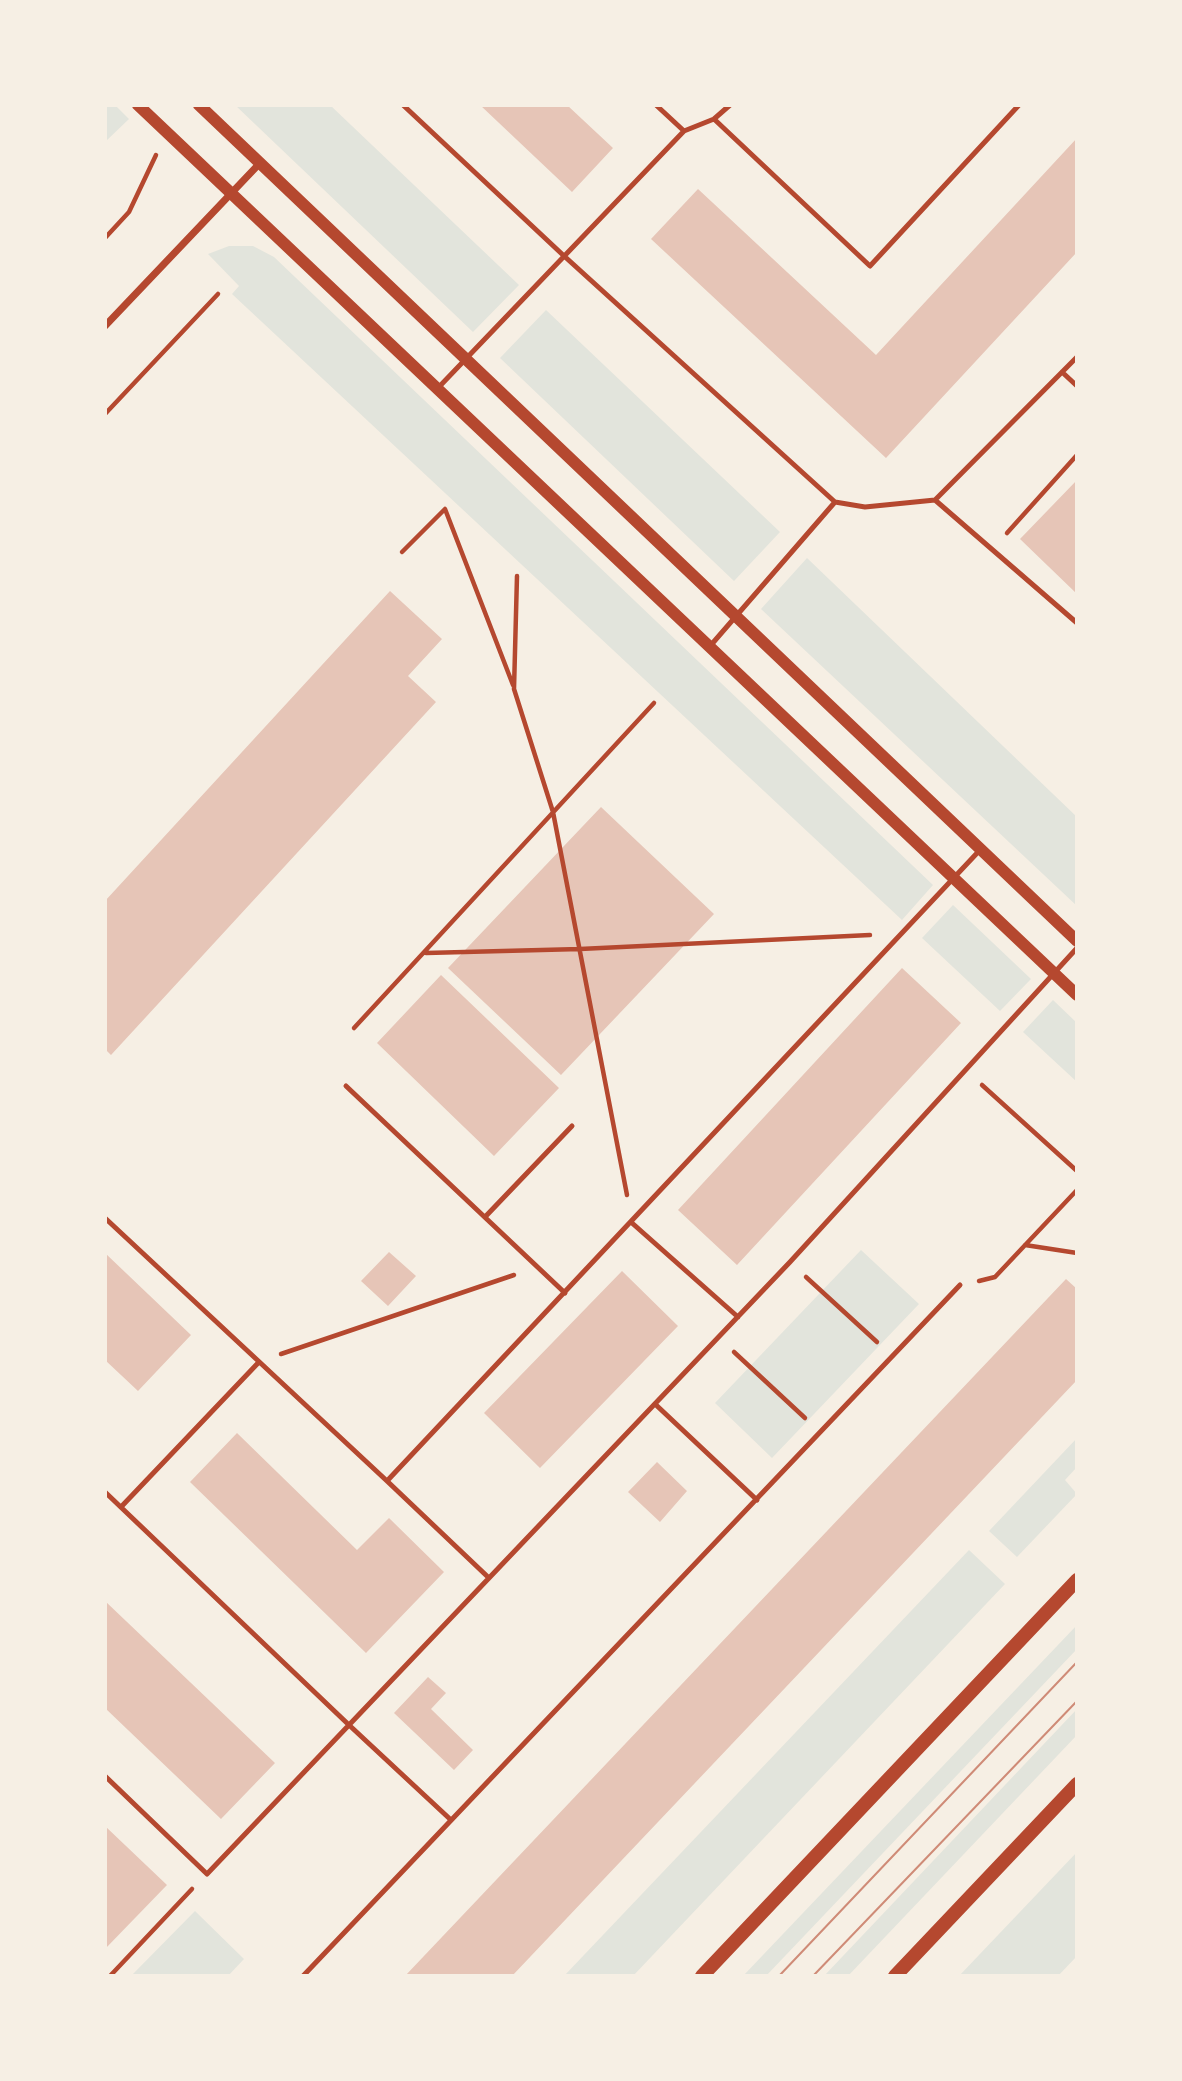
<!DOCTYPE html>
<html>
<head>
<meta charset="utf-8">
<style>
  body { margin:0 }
  #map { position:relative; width:1182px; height:2081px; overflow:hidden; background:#f6efe4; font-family:"Noto Sans",sans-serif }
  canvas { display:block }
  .frame { position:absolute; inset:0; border:107px solid #f6efe4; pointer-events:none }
</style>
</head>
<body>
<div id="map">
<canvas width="1182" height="2081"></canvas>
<div class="frame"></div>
</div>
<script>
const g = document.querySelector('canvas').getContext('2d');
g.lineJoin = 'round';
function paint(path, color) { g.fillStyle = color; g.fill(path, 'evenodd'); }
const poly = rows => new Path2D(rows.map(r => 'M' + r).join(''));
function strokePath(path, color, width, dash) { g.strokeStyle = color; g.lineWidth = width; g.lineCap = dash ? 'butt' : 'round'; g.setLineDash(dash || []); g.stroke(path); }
paint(poly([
  [105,105,115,105,129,119,105,142],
  [235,105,330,105,519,285,473,332],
  [229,246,253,246,274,257,933,885,902,920,232,294,239,286,208,254],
  [546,310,780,532,734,581,500,358],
  [807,558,1077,817,1077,906,761,609],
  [953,905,1031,979,1000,1011,922,938],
  [1053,1000,1077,1023,1077,1082,1023,1032],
  [861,1250,919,1304,772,1458,715,1403],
  [1077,1438,1077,1467,1065,1480,1077,1494,1017,1557,989,1531],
  [969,1550,1005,1584,633,1976,564,1976],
  [1077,1625,1077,1649,766,1976,743,1976],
  [1077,1709,1077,1735,848,1976,824,1976],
  [1077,1852,1077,1956,1058,1976,959,1976],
  [195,1911,244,1959,228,1976,131,1976]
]), '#e2e4dc');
paint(poly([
  [480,105,567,105,613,148,572,192],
  [1077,138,1077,252,886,458,651,239,698,189,876,355],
  [1077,480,1077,594,1020,539],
  [390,591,442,639,408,676,436,702,111,1055,105,1049,105,901],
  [601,807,714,914,561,1075,448,968],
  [902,968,961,1023,737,1265,678,1210],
  [441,975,559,1088,494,1156,377,1043],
  [389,1252,416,1276,388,1306,361,1281],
  [105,1253,191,1335,138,1391,105,1360],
  [622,1271,678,1326,540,1468,484,1413],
  [1066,1279,1077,1289,1077,1380,512,1976,405,1976],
  [237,1433,357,1550,389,1518,444,1572,366,1653,190,1482],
  [657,1462,687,1491,660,1522,628,1492],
  [105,1601,275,1763,221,1819,105,1708],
  [428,1677,446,1693,431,1709,473,1750,454,1770,394,1713],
  [105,1826,167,1885,105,1949]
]), '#e6c5b7');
strokePath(poly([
  [105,238,129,212,156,155],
  [105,414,218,294],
  [1007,533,1077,455],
  [402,552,445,509,513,685],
  [517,576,514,689,553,812,627,1195],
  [426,953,580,949,870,935],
  [354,1028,654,703],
  [982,1085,1077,1171],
  [1025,1245,1077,1253],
  [806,1277,877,1342],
  [979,1281,995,1277,1077,1190],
  [734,1352,805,1418],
  [281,1354,514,1275],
  [110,1976,192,1889]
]), '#b5482f', 4.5);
strokePath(poly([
  [403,105,563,255,835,502,865,507,935,500,1077,623],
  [656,105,684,131,714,119,870,266,1019,105],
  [714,119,730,105],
  [1062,372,1077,386],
  [437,389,684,131],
  [935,500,1077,357],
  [711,645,835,502],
  [346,1086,565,1293],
  [485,1217,572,1126],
  [105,1218,387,1481,979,851],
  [632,1223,738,1317],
  [655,1404,757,1500],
  [387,1481,489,1578],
  [105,1492,349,1725,790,1262,1077,948],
  [121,1507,259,1362],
  [105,1776,207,1874,349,1725,451,1820],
  [303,1976,960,1285]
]), '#b5482f', 5);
strokePath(poly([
  [105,326,260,163]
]), '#b5482f', 7);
strokePath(poly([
  [138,105,1077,995],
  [199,105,1077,941]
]), '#b5482f', 12);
strokePath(poly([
  [702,1976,1077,1580],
  [895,1976,1077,1784]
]), '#b5482f', 14);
strokePath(poly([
  [779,1976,1077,1662],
  [813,1976,1077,1701]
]), '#cf8b77', 2);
</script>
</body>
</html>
